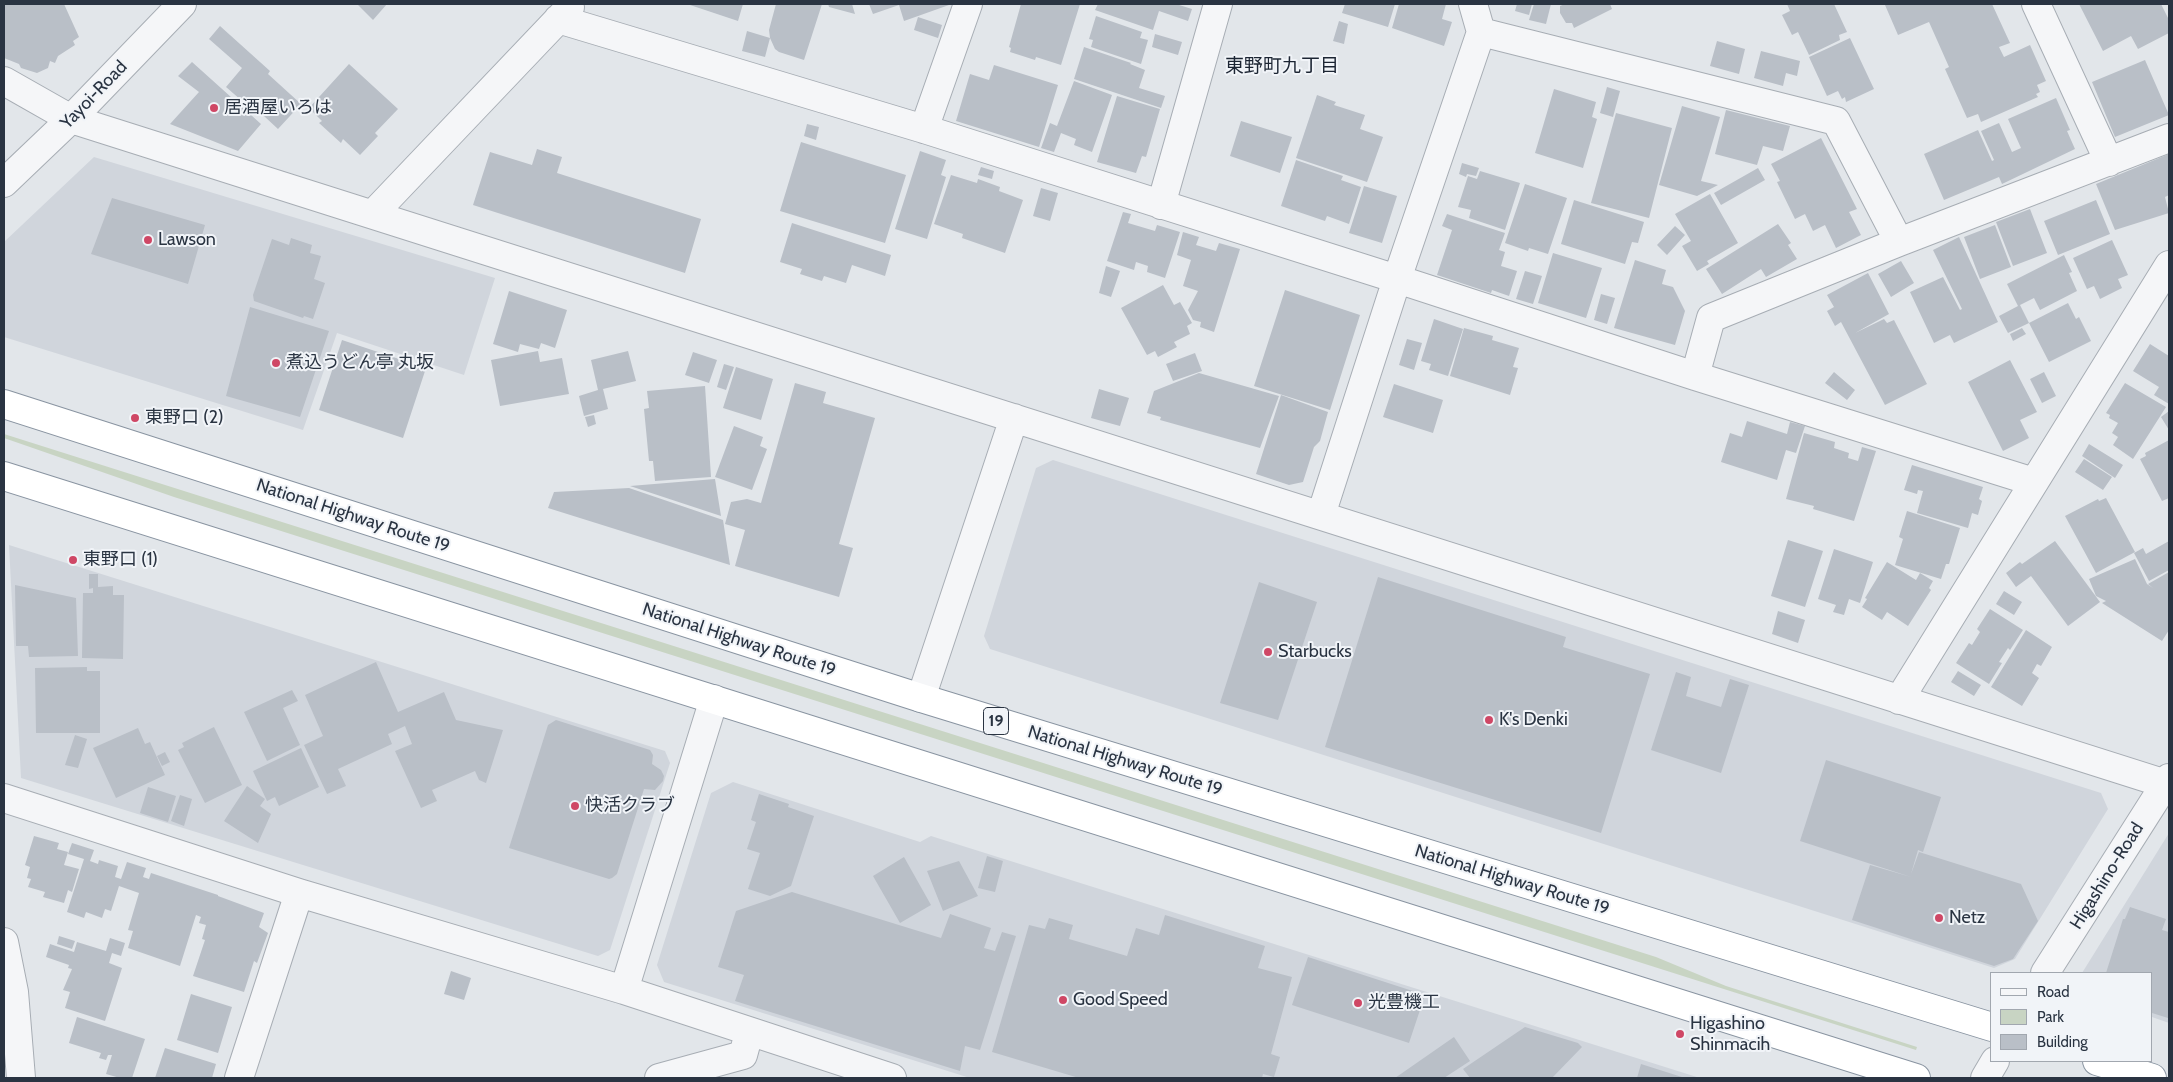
<!DOCTYPE html>
<html>
<head>
<meta charset="utf-8">
<style>
  body { margin:0 }
  #map { position:relative; width:2173px; height:1082px; overflow:hidden; background:#e2e6ea; font-family:Cabin,sans-serif }
  canvas { display:block }
  .frame { position:absolute; inset:0; border:5px solid #2a3442; pointer-events:none }
  .legend { position:absolute; left:1990px; top:972px; width:162px; height:90px; box-sizing:border-box; background:#f1f4f8; border:1px solid #a1a7af; margin:0; padding:6px 9px; list-style:none; font-size:15px; color:#2a3442 }
  .legend li { display:flex; align-items:center; gap:10px; height:25px }
  .legend b { width:25px; border:1px solid #a1a7af }
</style>
</head>
<body>
<div id="map">
<canvas width="2173" height="1082"></canvas>
<div class="frame"></div>
<ul class="legend">
<li><b style="height:6px;background:#f5f6f8"></b>Road</li>
<li><b style="height:14px;background:#c8d4c3"></b>Park</li>
<li><b style="height:14px;background:#b9bfc7"></b>Building</li>
</ul>
</div>
<script>
const g = document.querySelector('canvas').getContext('2d');
g.lineJoin = 'round';
function paint(path, color) { g.fillStyle = color; g.fill(path, 'evenodd'); }
const poly = rows => new Path2D(rows.map(r => 'M' + r).join(''));
function strokePath(path, color, width, dash) { g.strokeStyle = color; g.lineWidth = width; g.lineCap = dash ? 'butt' : 'round'; g.setLineDash(dash || []); g.stroke(path); }
function drawText(font, color, halo, rows, align = 'center') {
  g.font = font + ' Cabin,"Noto Sans JP",sans-serif'; g.lineWidth = 4; g.setLineDash([]); g.textBaseline = 'middle'; g.strokeStyle = halo; g.fillStyle = color; for (const [text, x, y, turn = 0] of rows) {
    g.save(); g.translate(x, y); g.rotate((+turn || 0) * Math.PI / 180); g.textAlign = isNaN(turn) ? turn : align; if (halo) g.strokeText(text, 0, 0); g.fillText(text, 0, 0); g.restore();
  }
}
paint(poly([
  [94,157,495,278,464,375,337,333,303,430,4,337,4,242],
  [1053,460,2101,793,2108,809,2015,959,1994,968,990,649,984,636,1036,468],
  [9,545,665,751,670,763,610,950,598,956,21,778],
  [733,782,920,842,931,836,1700,1078,970,1078,664,982,657,965,711,793],
  [2169,833,2169,1023,2152,1017,2152,973,2082,973]
]), '#d0d5dc');
paint(poly([
  [4,434,1656,957,1726,986,1917,1047,1916,1050,174,497,4,438]
]), '#c8d4c3');
paint(poly([
  [4,4,64,4,79,37,73,41,75,45,58,56,55,63,50,61,48,68,37,73,21,68,19,64,4,58],
  [357,4,387,4,373,20],
  [687,4,743,4,738,21],
  [776,4,822,4,804,60,779,52,775,49,770,38,765,57,742,51,747,31,770,38,769,30],
  [828,4,852,4,855,14,829,7],
  [869,4,949,4,949,5,904,21,899,5,873,14],
  [1021,4,1080,4,1061,65,1036,57,1035,60,1010,52,1011,48,1009,47],
  [1098,4,1176,4,1192,9,1188,21,1159,11,1153,30,1095,10],
  [1345,4,1395,4,1388,27,1342,13],
  [1399,4,1446,4,1442,19,1452,22,1444,46,1392,28],
  [1517,4,1532,4,1529,15,1515,11],
  [1534,4,1551,4,1546,24,1529,20],
  [1565,4,1610,4,1612,9,1574,28,1572,23,1566,23,1560,13,1560,6],
  [1787,4,1834,4,1847,32,1839,35,1840,40,1809,55,1798,32,1792,35,1782,15,1790,11],
  [1887,4,1992,4,2010,43,1999,47,2004,57,2030,45,2046,81,2037,85,2040,92,2036,94,2038,97,1981,122,1978,114,1967,118,1945,69,1949,67,1929,22,1898,35,1885,5],
  [2079,4,2161,4,2169,20,2169,33,2138,49,2131,36,2103,51],
  [1096,16,1142,32,1140,38,1148,40,1141,64,1091,47,1093,40,1089,39],
  [918,17,942,25,938,38,914,30],
  [1339,21,1348,24,1344,44,1333,41],
  [220,26,270,71,268,74,301,104,278,129,251,104,249,107,226,87,242,68,209,39],
  [1155,34,1182,42,1178,55,1152,47],
  [1850,38,1874,89,1846,102,1845,97,1842,99,1838,91,1827,96,1809,57],
  [1717,41,1745,49,1739,74,1710,66],
  [1084,47,1131,63,1130,64,1145,70,1139,88,1165,96,1161,108,1074,79],
  [1761,51,1800,61,1797,76,1786,73,1783,86,1754,78],
  [2145,60,2169,115,2115,137,2092,82],
  [192,62,261,124,238,151,170,124,199,92,178,76],
  [349,64,398,109,375,133,378,136,360,155,343,139,341,143,319,123,322,121,309,108],
  [994,65,1058,85,1039,147,956,121,970,74,989,80],
  [1074,81,1112,95,1092,152,1074,145,1076,139,1061,133,1054,152,1041,148,1050,123,1057,126],
  [1607,87,1620,91,1613,117,1600,113],
  [1554,89,1596,102,1592,117,1597,119,1583,168,1535,153],
  [1317,95,1336,102,1334,105,1365,115,1360,129,1383,137,1367,182,1296,158],
  [1117,96,1160,109,1146,157,1142,156,1136,173,1097,162],
  [2056,98,2070,130,2067,131,2075,149,2002,184,1999,177,1944,200,1924,154,1978,130,1992,161,1994,160,1981,131,1999,123,2012,152,2021,148,2008,119],
  [1682,106,1720,117,1701,181,1718,185,1697,196,1659,185],
  [1726,110,1790,126,1783,151,1763,146,1757,165,1715,154],
  [1616,113,1672,128,1649,218,1591,203],
  [1241,121,1292,137,1280,173,1230,156],
  [807,124,819,127,816,140,804,136],
  [1821,138,1857,209,1849,212,1861,235,1836,248,1825,225,1813,231,1805,214,1795,219,1777,182,1780,181,1771,164],
  [801,142,906,175,885,243,780,211],
  [537,149,562,157,557,173,701,219,685,273,473,205,490,152,532,165],
  [920,151,946,160,941,175,946,177,927,239,895,229],
  [2169,154,2169,195,2165,197,2169,213,2115,230,2096,184],
  [1296,160,1343,176,1341,180,1361,187,1349,224,1327,216,1325,221,1281,206],
  [1462,163,1479,168,1476,176,1467,174,1466,177,1459,174],
  [981,167,994,171,992,179,978,175],
  [1758,168,1765,180,1721,205,1714,193],
  [1480,171,1520,183,1505,230,1469,218,1471,210,1458,207,1468,176,1477,179],
  [951,175,977,183,978,179,1000,187,999,191,1023,200,1005,253,962,238,963,234,934,224],
  [1525,184,1567,198,1548,254,1529,248,1528,251,1505,243],
  [1364,186,1397,196,1382,243,1349,233],
  [1041,188,1058,193,1050,221,1033,216],
  [1710,194,1738,243,1707,261,1709,264,1697,271,1682,246,1691,241,1675,214],
  [112,198,205,225,188,284,91,254],
  [1574,200,1644,222,1638,243,1632,242,1625,264,1561,244],
  [2096,200,2110,234,2058,255,2044,221],
  [2030,209,2047,253,2013,266,1996,222],
  [1123,212,1131,214,1128,223,1155,231,1157,225,1180,232,1165,278,1147,272,1148,266,1136,262,1134,270,1107,261],
  [1447,214,1505,233,1499,250,1505,252,1501,266,1517,271,1509,296,1492,290,1491,293,1437,275,1452,230,1442,226],
  [792,223,891,255,885,276,852,265,846,283,824,276,822,281,800,274,802,269,780,262],
  [1778,224,1791,243,1788,245,1797,259,1766,277,1761,269,1722,294,1706,269],
  [1995,225,2011,267,1980,279,1964,237],
  [1675,226,1685,235,1667,255,1657,245],
  [1183,232,1199,237,1196,245,1216,251,1219,243,1240,249,1214,332,1200,327,1201,322,1193,320,1188,310,1198,291,1183,286,1191,260,1177,255],
  [1959,237,1998,322,1954,343,1950,335,1934,343,1910,292,1943,277,1960,310,1962,309,1933,250],
  [291,238,312,245,310,253,321,256,314,279,325,283,313,319,304,316,303,318,254,301,253,295,272,239,289,245],
  [2112,240,2128,275,2118,279,2122,288,2100,299,2094,286,2087,289,2073,258],
  [1553,253,1602,268,1586,318,1538,303],
  [2064,255,2072,272,2069,273,2077,291,2040,310,2034,298,2020,305,2029,323,2008,333,1999,316,2018,306,2007,284],
  [1635,260,1666,270,1662,284,1673,287,1685,311,1675,345,1614,328],
  [1901,261,1914,283,1891,297,1878,274],
  [1106,266,1120,271,1111,297,1099,293],
  [1525,271,1542,276,1533,304,1516,299],
  [1868,273,1889,314,1855,333,1884,319,1887,323,1894,320,1927,384,1885,405,1841,322,1835,326,1827,311,1834,307,1827,295],
  [1163,285,1174,305,1180,302,1192,323,1187,326,1190,334,1174,342,1177,347,1158,357,1155,351,1147,355,1121,308],
  [1285,290,1360,315,1330,410,1254,386],
  [509,291,567,310,555,348,541,343,539,349,520,344,518,352,493,344],
  [1601,294,1615,298,1607,324,1594,320],
  [2068,303,2076,319,2079,317,2091,341,2049,362,2029,323],
  [250,307,329,331,300,417,226,396],
  [1434,319,1463,329,1448,376,1429,370,1431,364,1421,361],
  [1464,328,1493,336,1492,340,1519,348,1513,367,1518,368,1510,395,1450,376],
  [2022,328,2026,334,2013,341,2010,334],
  [1407,339,1422,343,1414,370,1399,365],
  [342,340,426,368,403,438,319,410],
  [2150,344,2169,356,2169,404,2154,395,2159,387,2133,371],
  [538,351,540,362,562,358,569,394,500,406,491,360],
  [628,351,636,381,603,389,608,409,584,416,579,396,598,390,591,360],
  [693,352,717,360,709,383,685,375],
  [1195,353,1202,371,1173,381,1166,364],
  [2010,360,2037,412,2020,420,2029,438,2003,451,1968,382],
  [724,364,734,367,726,390,717,387],
  [736,367,773,379,761,420,723,408],
  [1834,372,1855,390,1847,400,1825,383],
  [2044,372,2056,396,2042,403,2030,379],
  [1199,373,1279,396,1260,448,1160,420,1161,417,1147,413,1154,391],
  [795,383,826,392,823,403,875,418,839,544,853,548,839,597,735,566,745,530,725,524,731,502,747,499,761,503],
  [2125,383,2166,407,2133,459,2113,445,2118,437,2112,433,2118,423,2109,418,2110,415,2106,413],
  [1394,384,1443,400,1433,433,1383,417],
  [705,386,711,477,655,481,653,461,649,461,644,409,649,408,647,391],
  [1099,389,1129,398,1120,426,1091,418],
  [1281,395,1328,412,1320,441,1314,447,1303,482,1289,485,1256,474],
  [2169,411,2169,430,2161,417],
  [594,415,596,424,588,427,585,417],
  [1747,421,1787,434,1790,422,1805,426,1796,453,1786,450,1777,480,1721,462,1730,433,1742,437],
  [734,426,763,437,760,446,767,449,752,490,715,477],
  [1804,433,1835,442,1834,448,1849,453,1848,458,1858,461,1862,447,1876,451,1854,521,1813,509,1814,506,1786,499],
  [2169,440,2169,498,2162,501,2140,459,2146,456,2145,453],
  [2089,444,2123,465,2115,478,2082,456],
  [2084,459,2112,477,2103,490,2075,472],
  [1912,465,1983,487,1979,499,1982,501,1978,515,1972,513,1968,528,1917,513,1923,491,1918,490,1917,494,1904,490],
  [715,479,721,516,630,486],
  [629,488,723,520,730,565,548,508,554,492],
  [2106,498,2135,552,2096,573,2065,516,2098,499,2099,501],
  [1907,511,1960,528,1949,564,1946,564,1941,579,1895,565,1903,539,1899,537],
  [1788,540,1823,551,1805,607,1771,596],
  [2055,541,2100,602,2068,626,2031,576,2016,587,2006,573,2020,562,2022,564],
  [2169,541,2169,570,2149,581,2134,553,2143,548,2146,554],
  [1834,549,1873,562,1860,603,1849,599,1844,615,1833,612,1836,605,1818,599],
  [2135,559,2147,584,2153,588,2148,584,2169,572,2169,630,2162,641,2102,603,2106,601,2096,596,2089,579],
  [1887,562,1916,580,1920,573,1933,581,1929,588,1931,590,1908,626,1887,612,1882,620,1862,607,1867,599,1865,598],
  [89,574,98,574,98,587,113,586,113,595,124,595,123,659,82,658,83,593,93,593,93,588,89,589],
  [1378,577,1566,637,1563,647,1650,674,1601,833,1325,747],
  [1259,582,1317,602,1278,720,1220,703],
  [15,585,76,598,78,656,29,657,28,646,16,646],
  [2004,591,2022,602,2014,615,1996,604],
  [1990,609,2023,630,2010,650,2008,648,1999,662,2002,663,1989,684,1956,663,1969,643,1972,645,1980,632,1977,629],
  [1778,611,1805,620,1798,643,1772,634],
  [2026,630,2052,647,2041,666,2037,664,2032,673,2039,678,2022,706,1991,687],
  [376,662,398,712,444,692,456,720,503,730,486,783,479,780,475,771,432,790,437,801,421,808,395,751,412,744,405,726,388,734,392,744,338,769,346,786,327,794,304,745,323,736,305,695],
  [87,667,87,671,100,671,100,733,36,733,35,668],
  [1958,671,1981,685,1974,696,1951,682],
  [1676,672,1691,677,1686,696,1721,707,1730,679,1749,685,1721,773,1651,750],
  [292,690,298,701,283,708,300,745,267,761,244,712],
  [556,720,650,750,653,755,652,764,661,770,664,776,663,781,655,790,644,789,617,874,612,878,609,879,509,848,548,725],
  [214,727,242,785,205,803,178,750,184,747,182,743],
  [138,728,145,744,150,742,165,775,116,798,93,748],
  [75,735,87,739,78,768,65,765],
  [301,748,319,787,279,806,275,797,267,801,253,771],
  [165,752,170,762,162,766,157,756],
  [1826,760,1941,797,1923,852,1918,850,1911,874,1919,852,2021,884,2038,921,2013,959,1994,966,1852,920,1870,865,1911,877,1800,841],
  [247,786,265,799,260,806,271,814,258,843,224,821],
  [148,787,176,796,168,822,140,813],
  [759,794,789,804,788,807,814,816,791,886,770,896,748,889,760,853,747,849,756,822,751,820],
  [180,795,192,799,184,826,171,821],
  [34,836,59,843,57,849,68,852,64,865,79,869,72,892,68,890,64,903,43,897,45,892,28,887,31,879,27,878,30,867,25,865],
  [72,843,94,850,90,861,98,864,99,860,118,866,115,877,121,879,127,862,146,868,143,877,149,879,151,873,218,895,218,896,264,913,259,927,268,933,257,963,254,961,244,992,193,976,205,940,202,939,206,925,199,923,201,917,196,915,180,966,128,948,133,931,128,930,139,893,119,886,111,911,105,909,102,918,86,912,84,918,67,912,84,859,68,854],
  [987,856,1003,861,995,892,978,888],
  [904,857,931,905,900,923,873,876],
  [959,861,978,896,943,911,927,871],
  [792,892,941,938,950,914,991,928,984,948,995,951,1002,932,1016,936,980,1050,965,1046,960,1071,735,1001,744,975,718,967,736,911],
  [2130,907,2166,919,2162,930,2169,932,2168,1018,2152,1013,2152,973,2106,973,2123,919,2125,919],
  [1165,915,1265,946,1258,968,1292,977,1271,1054,1280,1057,1274,1077,1263,1074,1262,1078,1079,1078,992,1052,1029,925,1045,929,1049,918,1073,925,1069,939,1127,956,1136,928,1159,935],
  [59,936,75,941,72,949,57,944],
  [110,938,125,943,121,956,112,953,109,963,122,968,105,1021,65,1008,70,992,63,990,72,969,68,968,69,965,46,957,50,944,74,952,77,942,106,951],
  [1308,957,1425,995,1409,1043,1292,1005],
  [451,971,471,978,464,1000,444,994],
  [191,994,232,1007,218,1053,177,1040],
  [77,1017,145,1039,132,1078,120,1078,106,1074,112,1055,108,1055,106,1060,99,1058,101,1053,69,1043],
  [1525,1027,1578,1043,1582,1047,1552,1078,1470,1078,1463,1069],
  [1454,1037,1470,1061,1444,1078,1395,1078],
  [165,1048,216,1064,212,1078,155,1078],
  [1641,1064,1685,1078,1637,1078]
]), '#b9bfc7');
const minor = poly([
  [2036,4,2109,162],
  [558,19,924,129,1397,279,1695,376,2034,482],
  [1481,32,1836,121,1899,242],
  [4,81,71,119,2169,785],
  [924,129,968,4],
  [1161,205,1218,4],
  [373,214,570,7],
  [1695,376,1711,318,1899,242,2169,138],
  [1321,515,1397,279,1481,32,1473,4],
  [921,698,1014,418],
  [1899,700,2169,265],
  [4,798,299,893,624,990,892,1078],
  [4,942,14,992,21,1078],
  [624,990,714,699],
  [239,1078,299,893],
  [659,1078,743,1055,749,1033]
]);
const tertiary = poly([
  [4,183,71,119,182,4],
  [2045,973,2169,778],
  [1985,1078,1995,1061]
]);
const trunk = poly([
  [4,404,921,698,1992,1027],
  [4,476,1916,1078],
  [2097,1061,2152,1078]
]);
strokePath(minor, '#a7adb4', 30);
strokePath(tertiary, '#a7adb4', 30);
strokePath(trunk, '#8994a1', 30);
strokePath(minor, '#f5f6f8', 28);
strokePath(tertiary, '#f5f6f8', 28);
strokePath(trunk, '#fff', 28);
for (const [x, y, r, color] of [
  [214,108,5,"#cf4765"],
  [148,240,5,"#cf4765"],
  [276,363,5,"#cf4765"],
  [135,418,5,"#cf4765"],
  [73,560,5,"#cf4765"],
  [1268,652,5,"#cf4765"],
  [1489,720,5,"#cf4765"],
  [575,806,5,"#cf4765"],
  [1939,918,5,"#cf4765"],
  [1063,1000,5,"#cf4765"],
  [1358,1003,5,"#cf4765"],
  [1680,1034,5,"#cf4765"]
]) { const dot = new Path2D(); dot.arc(x, y, r, 0, 2 * Math.PI); g.fillStyle = color; g.fill(dot); strokePath(dot, '#f1f4f8', 2); }
for (const [x, y, w] of [
  [996,721,25]
]) { const box = new Path2D(); box.roundRect(x - w / 2, y - 13.5, w, 27, 4); g.fillStyle = '#f1f4f8'; g.fill(box); strokePath(box, '#2a3442', 1); }
drawText('bold 16px', '#2a3442', null, [
  ["19",996,721]
]);
drawText('18px', '#2a3442', '#f1f4f8', [
  ["Yayoi-Road",94,95,-46],
  ["National Highway Route 19",353,516,18],
  ["National Highway Route 19",739,640,18],
  ["National Highway Route 19",1125,761,17],
  ["Higashino-Road",2107,876,-58],
  ["National Highway Route 19",1512,880,17]
]);
drawText('18px', '#2a3442', '#f1f4f8', [
  ["居酒屋いろは",224,108],
  ["Lawson",158,240],
  ["煮込うどん亭 丸坂",286,363],
  ["東野口 (2)",145,418],
  ["東野口 (1)",83,560],
  ["Starbucks",1278,652],
  ["K's Denki",1499,720],
  ["快活クラブ",585,806],
  ["Netz",1949,918],
  ["Good Speed",1073,1000],
  ["光豊機工",1368,1003],
  ["Higashino",1690,1024],
  ["Shinmacih",1690,1045]
], 'left');
drawText('19px', '#1c2533', '#f1f4f8', [
  ["東野町九丁目",1282,66]
]);
</script>
</body>
</html>
